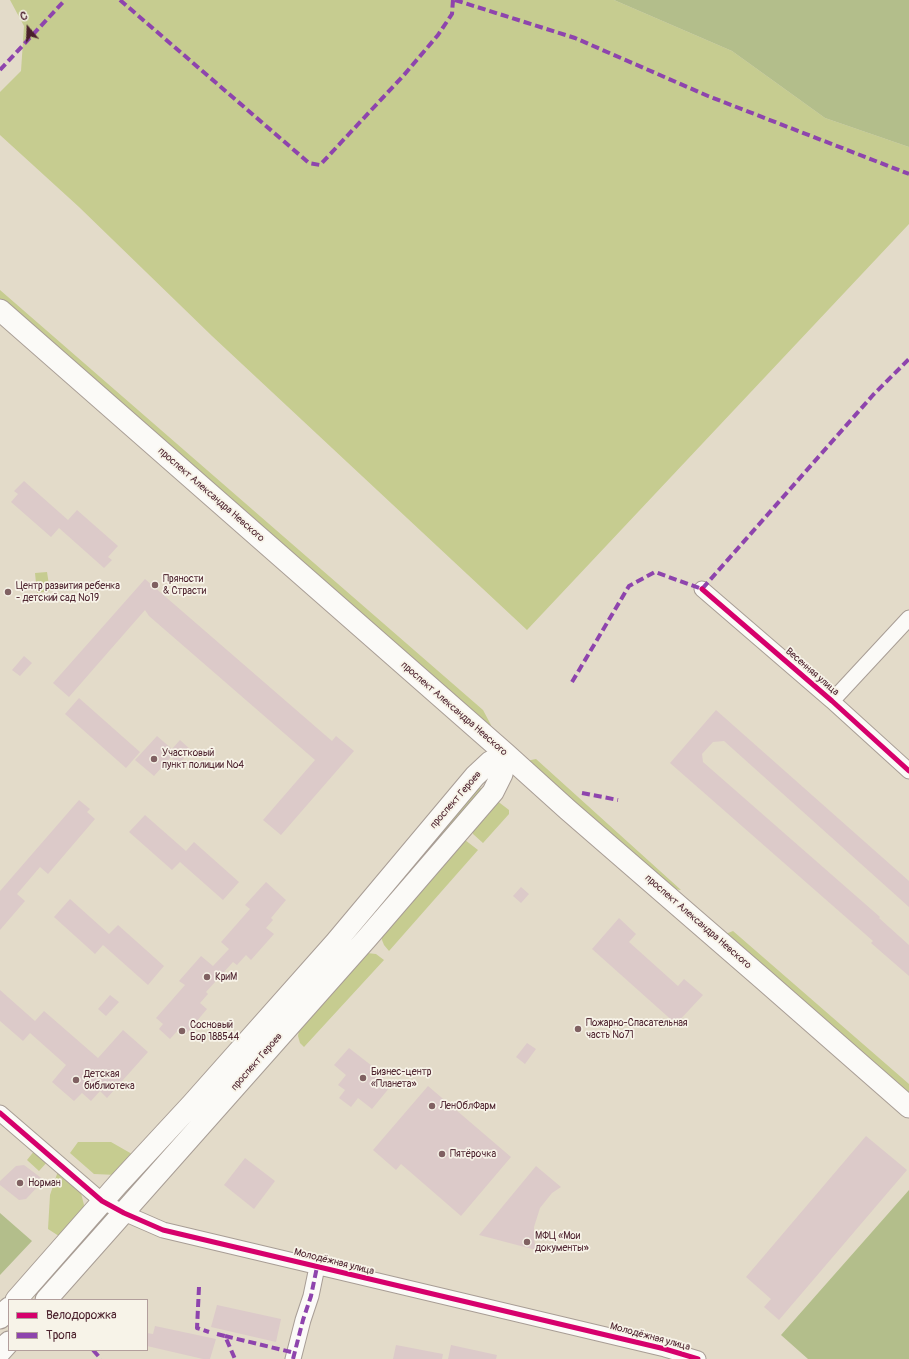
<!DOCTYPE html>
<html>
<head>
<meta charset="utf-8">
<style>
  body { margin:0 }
  #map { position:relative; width:909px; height:1359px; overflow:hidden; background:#e3dbc9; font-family:Pangolin,sans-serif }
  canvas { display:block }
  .legend { position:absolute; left:8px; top:1299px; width:140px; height:52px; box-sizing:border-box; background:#f7f3e8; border:1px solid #b29e9c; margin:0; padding:5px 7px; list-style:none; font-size:12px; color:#4a1f2b }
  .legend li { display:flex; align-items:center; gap:8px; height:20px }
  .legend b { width:20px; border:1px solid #b29e9c }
  .north { position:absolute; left:8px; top:8px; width:40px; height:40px; -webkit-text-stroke:3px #f7f3e8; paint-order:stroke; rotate:341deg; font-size:11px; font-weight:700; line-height:16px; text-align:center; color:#4a1f2b }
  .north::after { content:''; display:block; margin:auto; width:14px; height:18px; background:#4a1f2b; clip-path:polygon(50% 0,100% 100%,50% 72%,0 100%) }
</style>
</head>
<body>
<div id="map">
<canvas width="909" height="1359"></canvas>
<ul class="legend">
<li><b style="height:5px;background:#d6006c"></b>Велодорожка</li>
<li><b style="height:5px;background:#8e44ad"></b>Тропа</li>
</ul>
<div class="north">С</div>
</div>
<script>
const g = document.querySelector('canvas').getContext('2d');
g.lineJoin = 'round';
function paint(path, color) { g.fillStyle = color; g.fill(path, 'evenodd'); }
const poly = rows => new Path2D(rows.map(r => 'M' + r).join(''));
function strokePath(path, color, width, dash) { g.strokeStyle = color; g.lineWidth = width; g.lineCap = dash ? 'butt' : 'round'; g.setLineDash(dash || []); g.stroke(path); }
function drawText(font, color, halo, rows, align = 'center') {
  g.font = font + ' Pangolin,sans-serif'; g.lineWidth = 3.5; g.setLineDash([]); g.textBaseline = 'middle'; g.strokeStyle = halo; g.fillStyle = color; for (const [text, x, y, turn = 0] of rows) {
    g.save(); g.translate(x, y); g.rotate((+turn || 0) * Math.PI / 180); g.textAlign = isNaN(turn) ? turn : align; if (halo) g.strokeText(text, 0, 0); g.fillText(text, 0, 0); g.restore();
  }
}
paint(poly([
  [10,0,614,0,732,51,825,118,909,147,909,224,527,630,212,336,79,207,0,135,0,92,21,71,24,26],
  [0,290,483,710,491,725,488,729,0,301],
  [47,572,50,591,37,593,35,573],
  [536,759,681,890,667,888,526,761],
  [477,786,484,790,305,995],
  [496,800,509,810,509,814,483,843,473,834,472,829],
  [465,840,478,850,389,951,384,945,382,940,382,933,462,842],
  [733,931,909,1084,909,1095,723,935],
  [367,953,376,954,384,960,304,1047,300,1043,298,1036,299,1030],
  [78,1142,111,1142,132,1154,117,1175,94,1174,70,1153],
  [35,1150,49,1160,39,1171,27,1160],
  [59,1168,80,1189,84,1205,81,1215,62,1238,48,1229,50,1195]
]), '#c6cc90');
paint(poly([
  [614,0,909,0,909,147,825,118,732,51],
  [909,1190,909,1359,808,1359,781,1335],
  [0,1213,32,1241,0,1275]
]), '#b3be8b');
paint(poly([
  [24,481,68,520,77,510,118,546,108,557,112,560,104,568,59,528,51,537,11,502,18,494,14,491],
  [145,579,332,741,336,736,354,751,281,835,263,820,315,760,149,616,145,610,69,697,53,683],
  [24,656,32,663,20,676,12,670],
  [79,698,140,752,126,768,65,714],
  [716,710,909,881,909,907,724,741,713,742,702,754,703,762,880,917,879,918,909,945,909,976,871,943,873,941,670,763],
  [157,736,172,749,180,740,191,750,179,764,171,757,154,776,135,760],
  [79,800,90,809,87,812,95,819,48,874,40,867,17,894,25,901,0,930,0,891],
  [145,815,186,851,194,842,239,882,223,900,180,862,172,870,129,832],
  [266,882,286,900,271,918,273,920,266,928,274,934,251,960,246,955,237,965,233,962,206,992,208,994,200,1003,207,1009,186,1034,180,1028,170,1039,159,1029,163,1024,156,1018,185,985,179,981,201,956,213,966,229,949,221,942,250,909,245,905],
  [521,887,529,894,521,903,513,896],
  [70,899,109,934,118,925,164,966,148,985,103,945,95,954,54,917],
  [619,918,636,934,629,942,678,986,684,979,703,995,676,1024,592,949],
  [0,990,35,1021,44,1011,98,1058,123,1030,148,1052,107,1098,100,1091,91,1101,82,1093,74,1101,52,1082,66,1065,30,1033,23,1041,0,1021],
  [110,995,119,1002,106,1016,98,1009],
  [527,1043,536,1049,525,1064,516,1057],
  [349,1048,385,1076,382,1080,390,1087,372,1109,358,1098,351,1107,339,1098,345,1090,338,1085,346,1075,334,1065],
  [428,1086,511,1157,461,1216,401,1164,396,1170,373,1150],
  [866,1136,907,1170,779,1320,764,1307,771,1299,746,1277],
  [245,1158,275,1181,254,1209,224,1185],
  [24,1165,44,1180,26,1199,19,1200,0,1185,0,1181,16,1166],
  [536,1166,561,1187,552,1193,540,1208,534,1227,534,1239,536,1250,479,1235],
  [217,1305,281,1319,276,1342,211,1327],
  [155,1326,216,1339,210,1359,203,1359,147,1346,147,1333,153,1334],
  [396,1345,443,1354,442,1359,393,1359],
  [451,1345,497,1355,496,1359,448,1359]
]), '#dccac9');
const street = poly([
  [702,589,832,701,909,771],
  [832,701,909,618],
  [0,1113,102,1201,124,1213,163,1230,665,1349,698,1359],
  [293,1359,303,1320,311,1296,317,1267]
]);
const secondary = poly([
  [0,310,506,754,568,810,763,979,909,1107],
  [16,1300,118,1184,192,1104,335,943,475,776,490,762,506,754],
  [46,1300,368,937,493,792,502,774,506,754],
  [0,1318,9,1308],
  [0,1352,9,1342]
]);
strokePath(street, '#a89d95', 17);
strokePath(secondary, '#a89d95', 23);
strokePath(street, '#fbfaf7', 15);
strokePath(secondary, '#fbfaf7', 21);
strokePath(poly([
  [120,0,309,163,320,165,404,75,438,35,452,14,453,0],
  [455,0,575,38,708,96,909,174],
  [0,70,65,0],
  [572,682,629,586,655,572,702,589,873,395,909,359],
  [582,793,618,800],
  [199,1287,197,1328,209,1332],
  [217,1334,225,1336,235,1359],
  [225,1336,295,1353],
  [93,1350,101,1359],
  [293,1359,303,1320,311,1296,317,1267]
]), '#8e44ad', 4, [8, 4]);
strokePath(poly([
  [702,589,832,701,909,771],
  [0,1113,102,1201,124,1213,163,1230,665,1349,698,1359]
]), '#d6006c', 5);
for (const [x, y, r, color] of [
  [155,585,4,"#806162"],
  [8,592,4,"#806162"],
  [154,759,4,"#806162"],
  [207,977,4,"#806162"],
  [578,1029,4,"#806162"],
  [182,1031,4,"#806162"],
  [363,1078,4,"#806162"],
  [76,1080,4,"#806162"],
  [432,1106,4,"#806162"],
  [442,1154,4,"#806162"],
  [20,1183,4,"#806162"],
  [527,1242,4,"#806162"]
]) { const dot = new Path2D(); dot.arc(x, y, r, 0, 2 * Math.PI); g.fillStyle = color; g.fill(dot); strokePath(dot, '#f7f3e8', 1.5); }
drawText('10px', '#4a1f2b', '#f7f3e8', [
  ["проспект Александра Невского",211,495,41],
  ["Весенняя улица",812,672,41],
  ["проспект Александра Невского",454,709,41],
  ["проспект Героев",456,800,-49],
  ["проспект Александра Невского",698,922,41],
  ["проспект Героев",257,1062,-49],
  ["Молодёжная улица",334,1262,14],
  ["Молодёжная улица",650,1337,15]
]);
drawText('10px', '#4a1f2b', '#f7f3e8', [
  ["Пряности",163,579],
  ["& Страсти",163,591],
  ["Центр развития ребенка",16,586],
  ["- детский сад №19",16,598],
  ["Участковый",162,753],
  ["пункт полиции №4",162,765],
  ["КриМ",215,977],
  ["Пожарно-Спасательная",586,1023],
  ["часть №71",586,1035],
  ["Сосновый",190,1025],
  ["Бор 188544",190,1037],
  ["Бизнес-центр",371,1072],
  ["«Планета»",371,1084],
  ["Детская",84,1074],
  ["библиотека",84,1086],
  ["ЛенОблФарм",440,1106],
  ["Пятёрочка",450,1154],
  ["Норман",28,1183],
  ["МФЦ «Мои",535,1236],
  ["документы»",535,1248]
], 'left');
</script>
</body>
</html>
